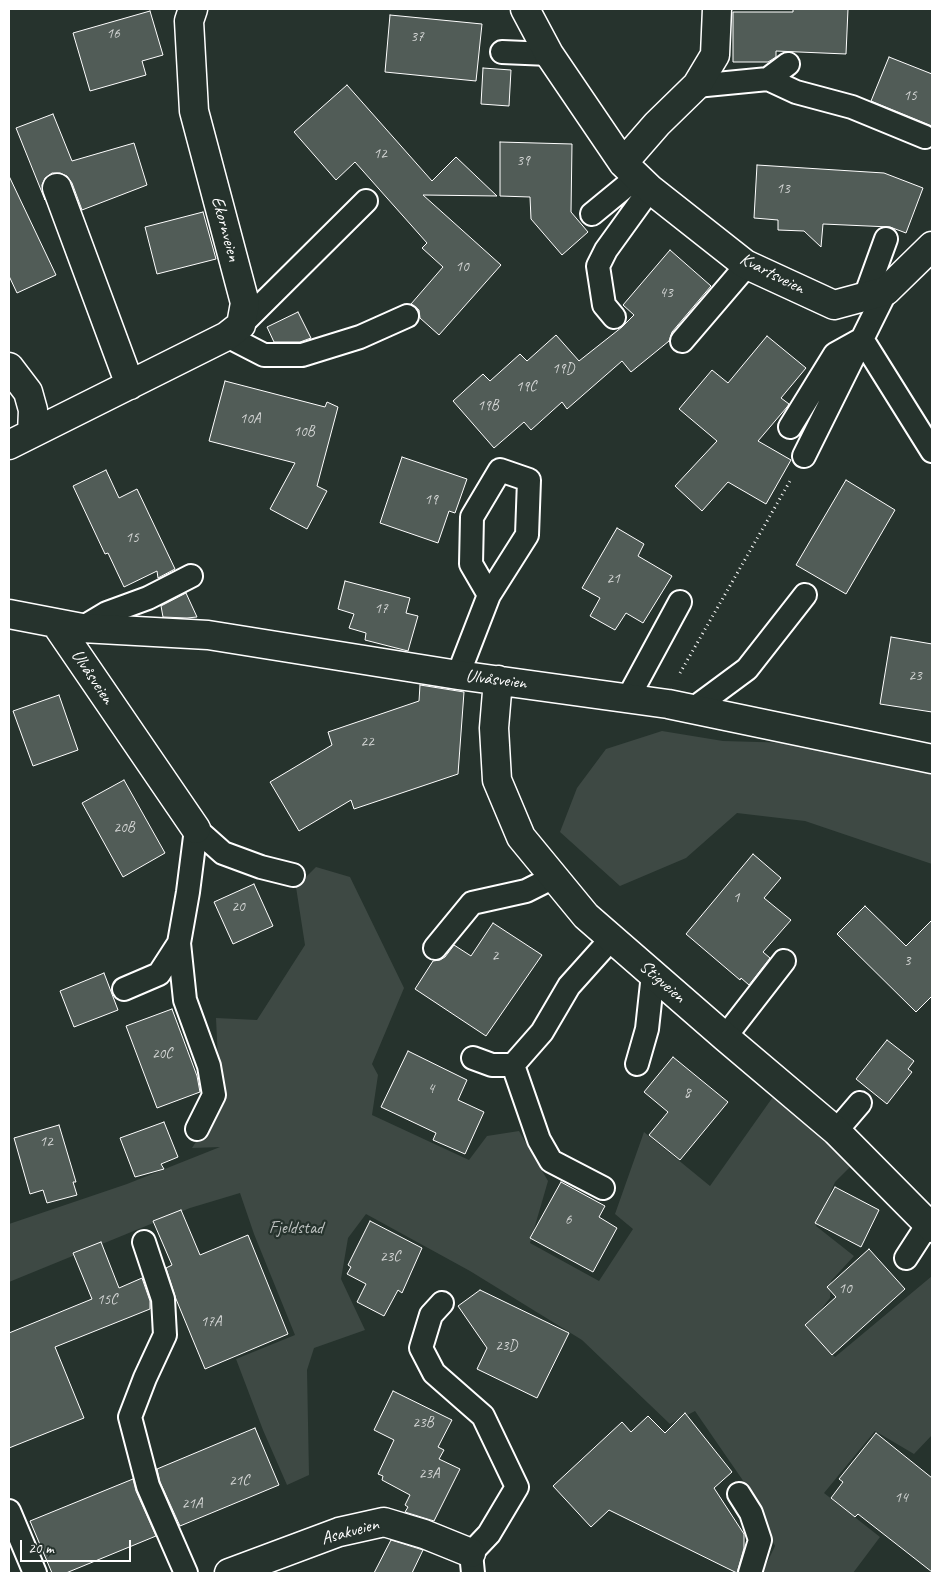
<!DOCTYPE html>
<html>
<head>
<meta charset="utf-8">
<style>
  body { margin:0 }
  #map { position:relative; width:941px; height:1582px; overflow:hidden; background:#26332d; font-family:Caveat,sans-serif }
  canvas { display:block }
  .frame { position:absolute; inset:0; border:10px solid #fff; pointer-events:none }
  .scale { position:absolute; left:20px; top:1540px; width:111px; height:22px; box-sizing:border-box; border:2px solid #fff; border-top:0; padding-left:6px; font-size:15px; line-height:18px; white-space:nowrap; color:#fff; -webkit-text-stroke:4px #26332d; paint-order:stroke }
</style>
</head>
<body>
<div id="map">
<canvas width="941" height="1582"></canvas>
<div class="frame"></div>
<div class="scale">20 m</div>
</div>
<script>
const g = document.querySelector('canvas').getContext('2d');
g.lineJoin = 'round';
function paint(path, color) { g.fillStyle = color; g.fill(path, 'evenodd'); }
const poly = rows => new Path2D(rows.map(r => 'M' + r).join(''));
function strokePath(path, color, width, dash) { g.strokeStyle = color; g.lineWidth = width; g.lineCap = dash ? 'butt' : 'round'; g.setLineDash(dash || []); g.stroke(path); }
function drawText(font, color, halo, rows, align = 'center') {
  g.font = font + ' Caveat,sans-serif'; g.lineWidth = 4.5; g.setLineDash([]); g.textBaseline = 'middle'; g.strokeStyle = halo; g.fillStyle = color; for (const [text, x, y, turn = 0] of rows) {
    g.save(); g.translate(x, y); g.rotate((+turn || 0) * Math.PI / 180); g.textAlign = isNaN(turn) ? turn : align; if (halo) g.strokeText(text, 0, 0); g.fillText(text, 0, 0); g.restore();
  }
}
paint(poly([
  [662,731,723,741,932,747,932,864,805,821,737,813,686,858,620,886,560,832,577,788,606,749],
  [316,867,350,877,404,988,372,1064,378,1075,372,1115,469,1160,487,1136,519,1131,548,1181,530,1243,599,1281,633,1229,615,1214,644,1132,710,1186,775,1094,853,1164,835,1182,816,1226,854,1256,831,1281,830,1298,807,1327,835,1357,932,1276,932,1435,914,1454,875,1431,824,1493,880,1537,853,1573,762,1573,775,1546,744,1482,695,1411,670,1424,582,1340,470,1271,366,1214,348,1238,341,1279,365,1330,314,1348,307,1370,309,1475,287,1485,263,1430,236,1359,295,1335,254,1234,240,1193,190,1208,9,1282,9,1224,127,1184,220,1147,192,1148,220,1104,216,1018,257,1020,305,945,296,887]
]), '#3e4944');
const building = poly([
  [793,9,848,9,846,54,776,51,776,57,768,62,733,62,733,12,793,12,793,9],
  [150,11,163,55,142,61,146,75,90,91,73,33,150,11],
  [390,15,482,24,476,81,385,72,390,15],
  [889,57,932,74,932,126,871,101,889,57],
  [483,68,511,70,509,106,481,104,483,68],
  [347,85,432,181,456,157,497,196,423,195,501,265,439,335,420,318,419,310,411,304,443,267,422,248,427,243,355,162,336,180,294,132,347,85],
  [53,114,72,161,134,143,147,185,82,210,72,183,67,176,60,173,52,173,45,178,42,185,45,200,16,128,53,114],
  [500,142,572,144,571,212,588,232,562,255,531,219,530,197,500,196,500,142],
  [757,165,884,173,923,188,906,233,890,227,823,224,821,247,804,231,778,230,778,220,754,218,757,165],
  [9,176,56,275,17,293,9,276,9,176],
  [203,212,216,259,157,274,145,227,203,212],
  [670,250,711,286,672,332,669,341,631,372,622,361,567,409,562,402,531,430,524,422,494,448,453,401,483,374,490,381,520,354,527,361,556,335,579,361,622,327,634,315,623,305,670,250],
  [298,312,311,338,300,342,274,342,267,327,298,312],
  [767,336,806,368,781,398,789,404,787,407,758,441,791,460,766,504,728,482,702,511,675,486,717,441,679,409,712,370,728,383,767,336],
  [225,381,325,407,327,402,338,407,317,486,327,491,307,529,270,509,295,463,209,441,225,381],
  [402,457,467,479,455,513,449,511,438,543,380,523,402,457],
  [106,470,119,498,137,489,175,569,158,578,157,571,124,587,108,553,105,554,73,486,106,470],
  [846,480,895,510,846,594,796,565,846,480],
  [617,528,644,544,638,556,672,576,643,623,626,613,615,630,590,616,600,598,582,588,617,528],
  [345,581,410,598,406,613,418,616,408,651,365,640,366,633,349,628,354,614,338,609,345,581],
  [186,593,197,617,187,618,163,617,161,606,186,593],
  [891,637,932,644,932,712,880,704,891,637],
  [420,685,464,692,458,774,354,809,351,800,299,831,270,782,332,745,328,732,419,701,420,685],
  [59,695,78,750,33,766,13,711,59,695],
  [124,780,165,853,123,877,82,803,124,780],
  [753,854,781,878,764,898,791,920,763,952,770,958,749,985,741,978,740,980,686,934,753,854],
  [254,884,273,926,233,944,214,902,254,884],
  [865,906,906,946,932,920,932,996,916,1012,837,934,865,906],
  [493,923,542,955,486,1036,415,989,433,961,440,960,445,957,454,945,471,956,493,923],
  [104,973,118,1010,74,1027,60,991,104,973],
  [172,1009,197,1076,200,1092,157,1108,126,1026,172,1009],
  [887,1040,914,1061,908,1069,912,1072,887,1104,856,1079,887,1040],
  [408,1051,467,1080,458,1100,484,1112,465,1154,433,1140,436,1133,381,1107,408,1051],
  [673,1057,728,1102,680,1160,649,1135,668,1112,644,1092,673,1057],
  [164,1122,178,1157,161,1164,164,1169,135,1177,120,1138,164,1122],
  [59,1125,76,1182,73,1182,77,1195,47,1203,43,1190,30,1194,14,1138,59,1125],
  [561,1182,605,1206,599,1217,617,1228,593,1272,530,1238,561,1182],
  [835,1187,879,1210,861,1247,815,1223,835,1187],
  [181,1210,200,1255,248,1235,288,1334,205,1369,176,1299,166,1268,172,1265,153,1221,181,1210],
  [370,1221,422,1248,402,1293,398,1290,384,1316,357,1302,366,1284,347,1274,351,1267,348,1265,370,1221],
  [101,1242,119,1288,142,1278,150,1301,150,1309,55,1347,84,1418,9,1448,9,1333,92,1299,73,1253,101,1242],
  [869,1249,905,1289,832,1355,805,1325,836,1297,827,1287,869,1249],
  [480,1290,569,1333,537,1398,477,1369,487,1348,458,1306,480,1290],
  [393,1391,452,1420,438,1447,444,1450,439,1459,460,1469,434,1521,405,1512,408,1507,405,1505,410,1495,382,1480,383,1476,378,1474,394,1440,374,1430,393,1391],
  [685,1413,732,1472,714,1488,744,1534,744,1548,737,1573,609,1510,591,1527,553,1486,622,1422,631,1432,648,1416,665,1433,685,1413],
  [255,1428,279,1485,180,1526,160,1482,157,1469,255,1428],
  [876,1433,932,1478,932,1572,858,1514,855,1517,831,1498,843,1482,839,1479,876,1433],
  [133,1479,136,1491,156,1536,66,1573,52,1573,30,1521,133,1479],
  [391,1540,423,1550,412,1573,374,1573,391,1540]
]);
paint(building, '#515c57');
strokePath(building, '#fff', 1);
const service = poly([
  [502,52,549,54],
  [768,79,796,92,852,107,925,137],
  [696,86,768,79,788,64],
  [592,214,637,177],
  [865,297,886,239],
  [614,317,604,305,598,266,606,250,650,189],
  [241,325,366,201],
  [227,336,264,355,302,355,360,337,407,316],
  [682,341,747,265],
  [790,427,835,354,862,339,932,451],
  [804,456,886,291],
  [82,628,107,613,148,598,191,576],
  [458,675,489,595,527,535,529,480,500,470,472,517,471,564,489,595],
  [628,698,680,602],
  [693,709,747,669,805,595],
  [196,829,223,853,261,867,293,875],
  [179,943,185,1000,209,1066,214,1095,197,1129],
  [435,948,472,903,526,891,554,877],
  [124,989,159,974,179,943,188,892,196,829],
  [725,1037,784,961],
  [473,1058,492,1065,513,1065,542,1032,569,986,612,938],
  [637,1064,647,1029,653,974],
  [513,1065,539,1140,551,1161,603,1188],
  [836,1131,860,1103],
  [144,1242,163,1299,165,1335,145,1378,130,1417,148,1486,186,1573],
  [906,1258,928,1224],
  [442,1303,431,1315,421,1348,434,1373,483,1416,517,1487,489,1534,471,1553,473,1573],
  [739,1494,751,1513,760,1540,750,1573],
  [9,1511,35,1573]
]);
const minor = poly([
  [525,9,549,54,623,163,650,189,745,264,834,305,886,291,932,246],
  [623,163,657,124,697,85,715,55,717,9],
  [57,188,130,385],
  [9,367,28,392,33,410,32,433],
  [9,445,227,336,241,325,245,303,194,111,189,21,193,9],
  [9,614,82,628,208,635,458,675,668,704,932,759],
  [56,624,196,829],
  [498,680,494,728,497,780,521,837,586,916,725,1037,836,1131,932,1228],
  [229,1573,339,1532,384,1522,424,1534,471,1553]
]);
strokePath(service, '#fff', 26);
strokePath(minor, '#fff', 31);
strokePath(poly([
  [680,673,790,481]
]), '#fff', 3, [1, 4]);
strokePath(service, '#26332d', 22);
strokePath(minor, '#26332d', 28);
drawText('15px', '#d4d6d5', null, [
  ["16",113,34],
  ["37",417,37],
  ["15",910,96],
  ["12",380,154],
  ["39",523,161],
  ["13",783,189],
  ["10",462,267],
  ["43",666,293],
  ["19D",563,369],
  ["19C",526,387],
  ["19B",488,406],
  ["10A",250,419],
  ["10B",304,432],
  ["19",431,500],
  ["15",132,538],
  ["21",613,579],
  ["17",381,609],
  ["23",915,676],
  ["22",367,742],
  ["20B",124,828],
  ["1",736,898],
  ["20",238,907],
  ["2",495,956],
  ["3",907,961],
  ["20C",162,1054],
  ["4",431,1089],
  ["8",687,1093],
  ["12",46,1142],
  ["6",568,1220],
  ["23C",390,1257],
  ["10",845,1289],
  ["15C",107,1300],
  ["17A",211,1322],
  ["23D",506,1346],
  ["23B",423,1423],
  ["23A",429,1474],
  ["21C",239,1481],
  ["14",901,1498],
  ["21A",192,1504]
]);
drawText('18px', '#fff', '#26332d', [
  ["Ekornveien",225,229,75],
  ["Kvartsveien",772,274,27],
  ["Ulvåsveien",92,677,56],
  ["Ulvåsveien",496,680,7],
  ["Stigveien",662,982,41],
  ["Asakveien",350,1532,-15]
]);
drawText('18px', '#bbbfbe', '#26332d', [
  ["Fjeldstad",296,1228]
]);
</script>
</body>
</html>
